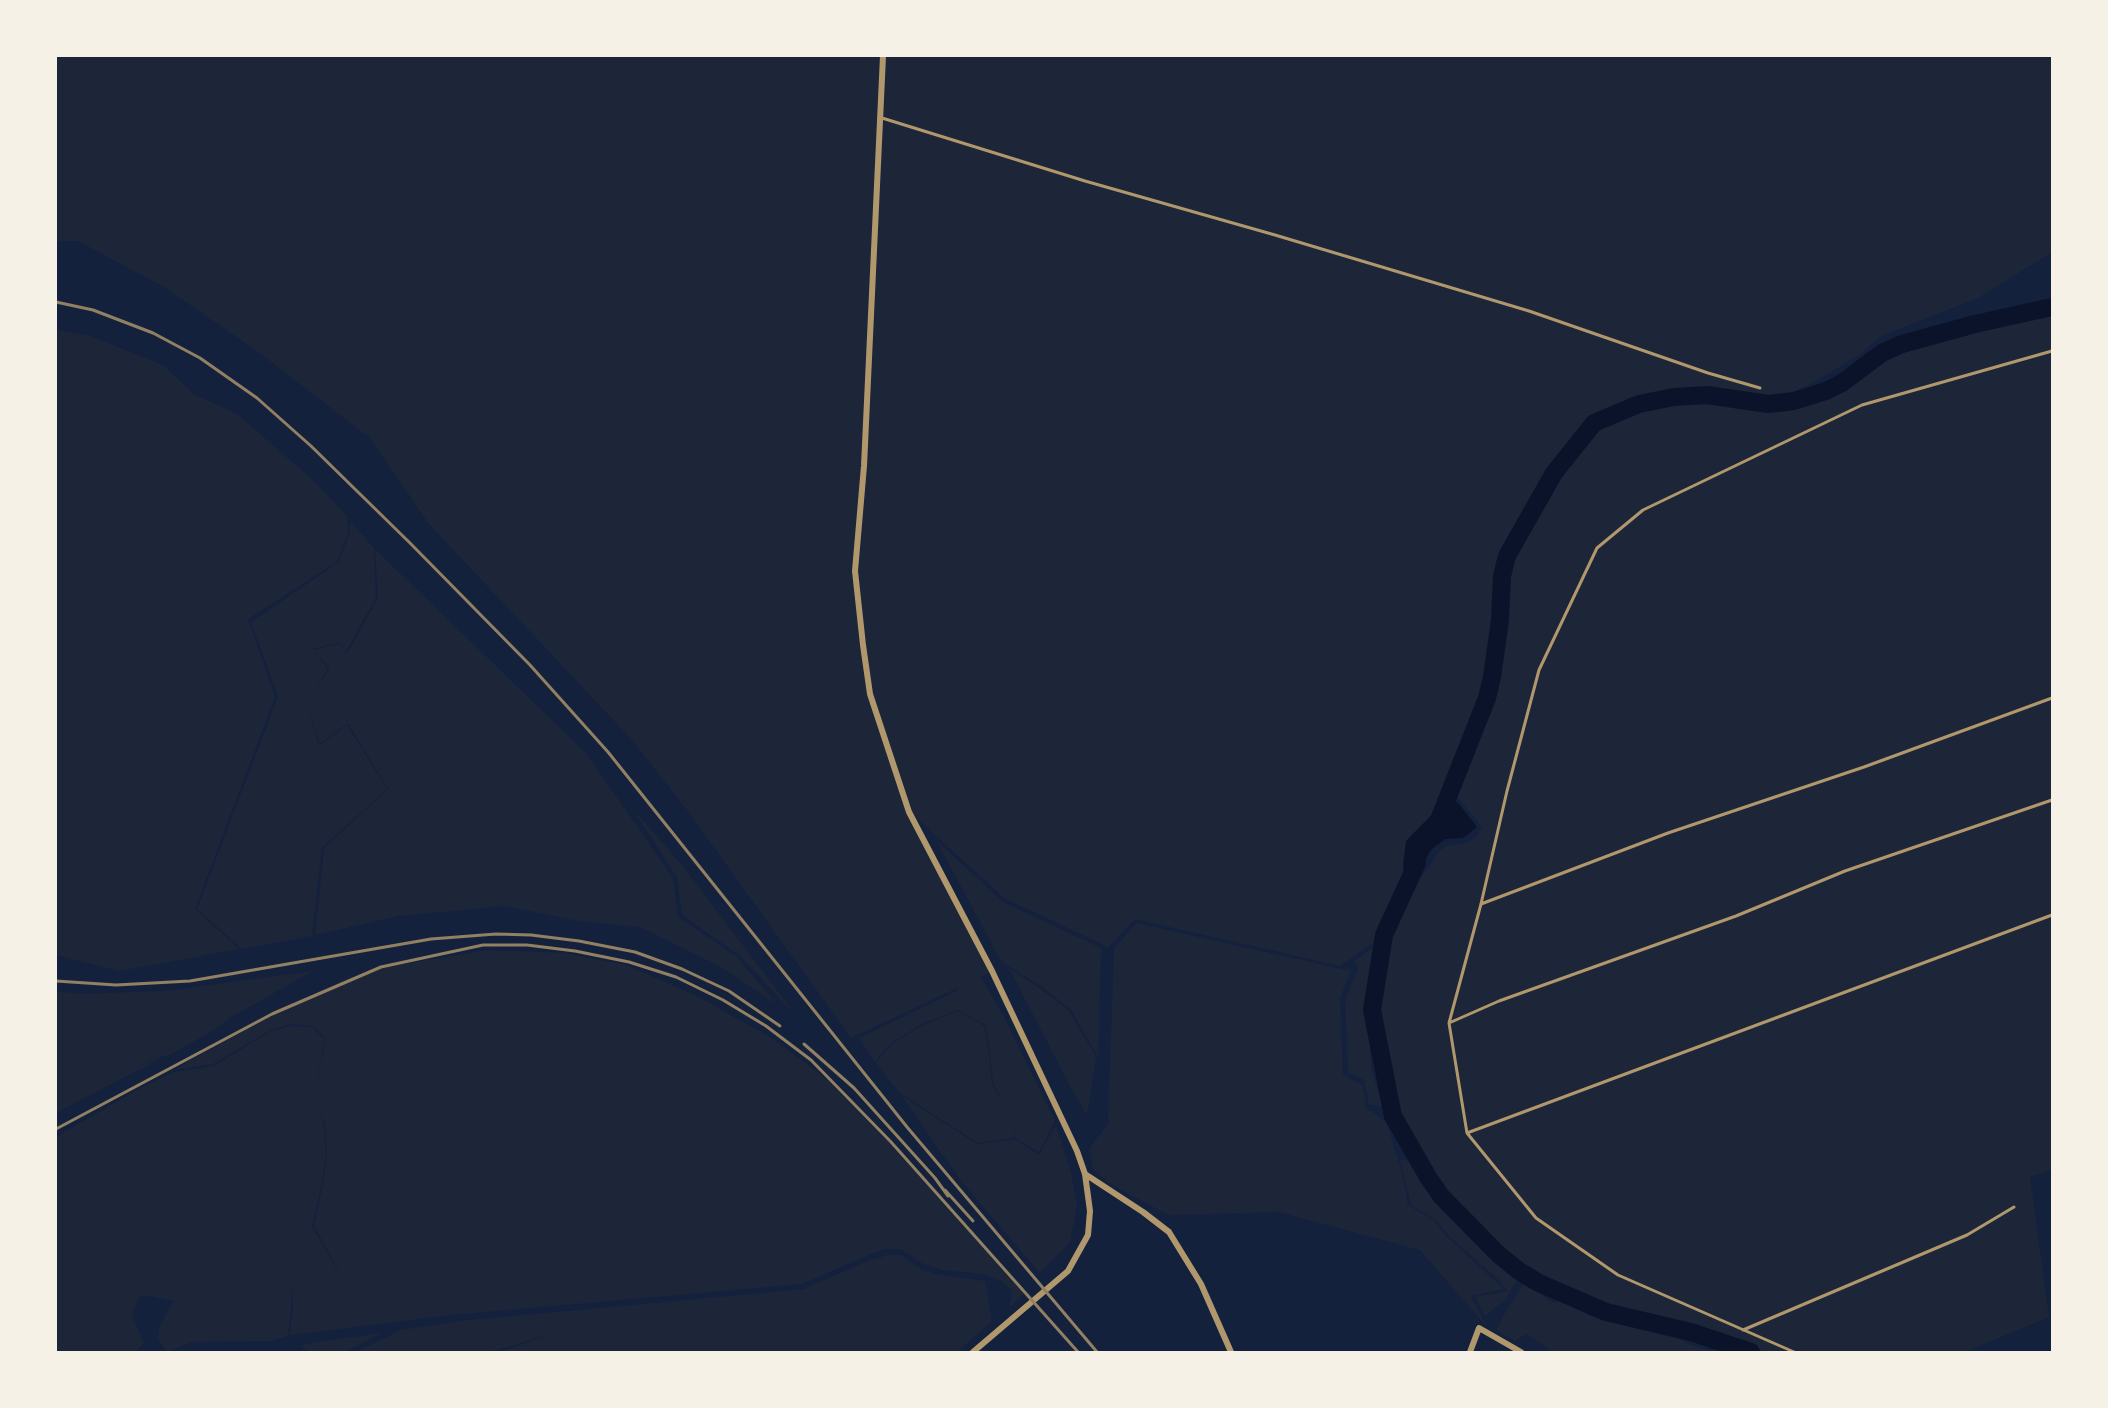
<!DOCTYPE html>
<html>
<head>
<meta charset="utf-8">
<style>
  body { margin:0 }
  #map { position:relative; width:2108px; height:1408px; overflow:hidden; background:#14213d; font-family:"IBM Plex Sans",sans-serif }
  canvas { display:block }
  .frame { position:absolute; inset:0; border:57px solid #f6f1e7; pointer-events:none }
</style>
</head>
<body>
<div id="map">
<canvas width="2108" height="1408"></canvas>
<div class="frame"></div>
</div>
<script>
const g = document.querySelector('canvas').getContext('2d');
g.lineJoin = 'round';
function paint(path, color) { g.fillStyle = color; g.fill(path, 'evenodd'); }
const poly = rows => new Path2D(rows.map(r => 'M' + r).join(''));
function strokePath(path, color, width, dash) { g.strokeStyle = color; g.lineWidth = width; g.lineCap = dash ? 'butt' : 'round'; g.setLineDash(dash || []); g.stroke(path); }
paint(poly([
  [56,56,2052,56,2052,252,1978,298,1881,336,1860,354,1818,380,1768,404,1707,395,1674,397,1639,404,1594,423,1554,473,1507,557,1502,576,1500,620,1492,677,1487,698,1447,803,1406,884,1384,935,1340,966,1135,919,1108,947,1004,898,911,813,992,971,981,977,1004,1017,1055,1121,1039,1152,1015,1138,1014,1127,1014,1138,978,1143,900,1093,876,1063,892,1044,923,1025,958,1011,984,1026,989,1052,992,1084,997,1094,1002,1100,993,1083,990,1052,985,1025,958,1010,922,1024,891,1043,875,1062,859,1038,957,991,957,988,851,1038,687,810,632,740,429,524,370,438,257,351,164,287,78,241,56,241],
  [2052,314,2052,1170,2030,1177,2049,1317,1965,1352,1763,1352,1692,1328,1609,1308,1523,1268,1501,1251,1446,1195,1420,1157,1396,1117,1376,1011,1391,925,1409,888,1424,874,1440,850,1446,846,1466,843,1476,837,1482,827,1456,795,1497,679,1505,620,1507,577,1512,560,1558,477,1587,440,1599,429,1612,423,1641,412,1676,404,1706,403,1729,405,1768,413,1794,408,1826,399,1904,349,1978,330],
  [56,330,90,336,163,365,195,395,237,414,313,480,347,516,348,532,338,561,248,619,275,697,195,909,239,949,119,971,56,955],
  [350,521,374,548,376,598,346,651,340,642,312,649,328,669,313,692,330,669,313,650,340,643,347,654,378,598,375,549,586,753,673,878,678,917,737,957,777,1005,723,968,640,927,579,921,505,906,399,916,315,935,324,848,388,789,348,723,320,744,306,703,319,746,347,725,387,789,322,848,312,936,242,949,197,909,278,697,251,622,339,562,350,532],
  [632,808,682,865,798,1018,740,956,682,915,677,877],
  [936,840,1003,902,1101,948,1098,1057,1071,1010,1042,987,1001,961],
  [1136,923,1351,971,1340,998,1343,1075,1363,1086,1366,1108,1386,1121,1403,1176,1408,1205,1435,1221,1447,1237,1504,1289,1471,1296,1487,1327,1420,1250,1279,1212,1168,1215,1109,1183,1093,1169,1089,1149,1108,1124,1114,949],
  [1377,944,1369,998,1369,1027,1371,1067,1382,1106,1369,1105,1364,1080,1348,1072,1345,1000,1358,969,1355,961],
  [487,950,565,953,626,965,697,996,770,1037,823,1076,889,1143,1024,1294,1010,1307,1012,1291,1002,1281,983,1274,942,1270,923,1264,901,1249,885,1249,871,1254,802,1284,451,1315,453,1309,450,1315,290,1335,293,1306,291,1281,291,1306,288,1336,270,1341,192,1342,167,1352,158,1339,160,1325,174,1301,151,1296,140,1296,132,1315,144,1343,135,1352,56,1352,56,1137,137,1090,174,1072,214,1066,271,1031,292,1026,312,1027,325,1039,314,1098,326,1038,313,1026,291,1024,271,1030,213,1064,174,1070,250,1027,369,970],
  [317,1110,325,1122,327,1156,323,1185,314,1226,348,1288,313,1228,311,1230,322,1184,326,1156,324,1123],
  [1009,968,1041,989,1069,1011,1096,1057,1087,1115,1072,1090],
  [313,971,233,1016,209,1033,165,1057,163,1056,128,1071,163,1057,56,1113,56,991,78,994,165,991],
  [902,1096,977,1144,1015,1140,1039,1155,1056,1125,1071,1172,1077,1205,1070,1242,1040,1273,961,1181],
  [1412,1159,1421,1182,1441,1208,1472,1239,1518,1278,1505,1300,1485,1316,1475,1297,1508,1291,1499,1280,1448,1235,1437,1221,1411,1205,1400,1160],
  [888,1255,900,1255,921,1269,939,1275,985,1281,992,1321,957,1352,500,1352,549,1335,489,1352,356,1352,401,1330,460,1321,804,1289,865,1262],
  [1523,1285,1540,1293,1548,1300,1555,1303,1564,1300,1588,1315,1682,1340,1688,1344,1715,1352,1553,1352,1527,1334,1515,1341,1496,1330,1510,1304],
  [382,1333,345,1352,311,1352,301,1347,305,1344]
]), '#1d2539');
paint(poly([
  [1449,797,1459,804,1477,827,1463,838,1445,839,1437,845,1430,851,1421,870,1406,884,1403,866,1406,841]
]), '#0b132b');
strokePath(poly([
  [1440,817,1487,698,1492,677,1500,620,1502,576,1507,556,1554,473,1594,423,1639,404,1674,397,1707,395,1768,404,1794,401,1826,391,1842,383,1882,353,1902,344,1975,324,2052,307],
  [1417,863,1384,935,1372,1010,1393,1116,1428,1177,1441,1196,1498,1254,1519,1271,1539,1283,1606,1312,1691,1332,1751,1352]
]), '#0b132b', 18);
strokePath(poly([
  [882,118,1085,181,1275,235,1529,311,1708,373,1760,388],
  [1481,904,1668,833,1864,767,2052,698],
  [1449,1023,1499,1001,1736,916,1845,871,2052,800],
  [1467,1133,2052,915],
  [1743,1330,1967,1235,2014,1207],
  [1794,1352,1618,1275,1536,1218,1467,1133,1449,1023,1481,904,1507,791,1539,670,1597,548,1643,510,1862,405,2052,351]
]), '#b1986c', 3);
strokePath(poly([
  [883,56,864,466,855,571,863,645,870,694,909,812,992,971,1077,1151,1085,1174,1090,1211,1088,1235,1068,1271,973,1352],
  [1085,1174,1143,1212,1169,1232,1201,1284,1231,1352],
  [1470,1352,1479,1328,1521,1352]
]), '#b1986c', 6);
strokePath(poly([
  [56,302,93,310,153,333,200,358,257,398,311,446,410,543,530,665,608,752,907,1127,1097,1352],
  [56,981,116,985,190,981,431,939,496,934,531,935,579,941,635,952,682,969,729,991,780,1026],
  [804,1044,854,1088,935,1178,948,1196],
  [56,1129,272,1014,381,967,483,945,527,945,575,951,629,962,676,977,723,1000,766,1026,811,1060,891,1142,1078,1352],
  [945,1190,973,1221]
]), '#918062', 3);
</script>
</body>
</html>
